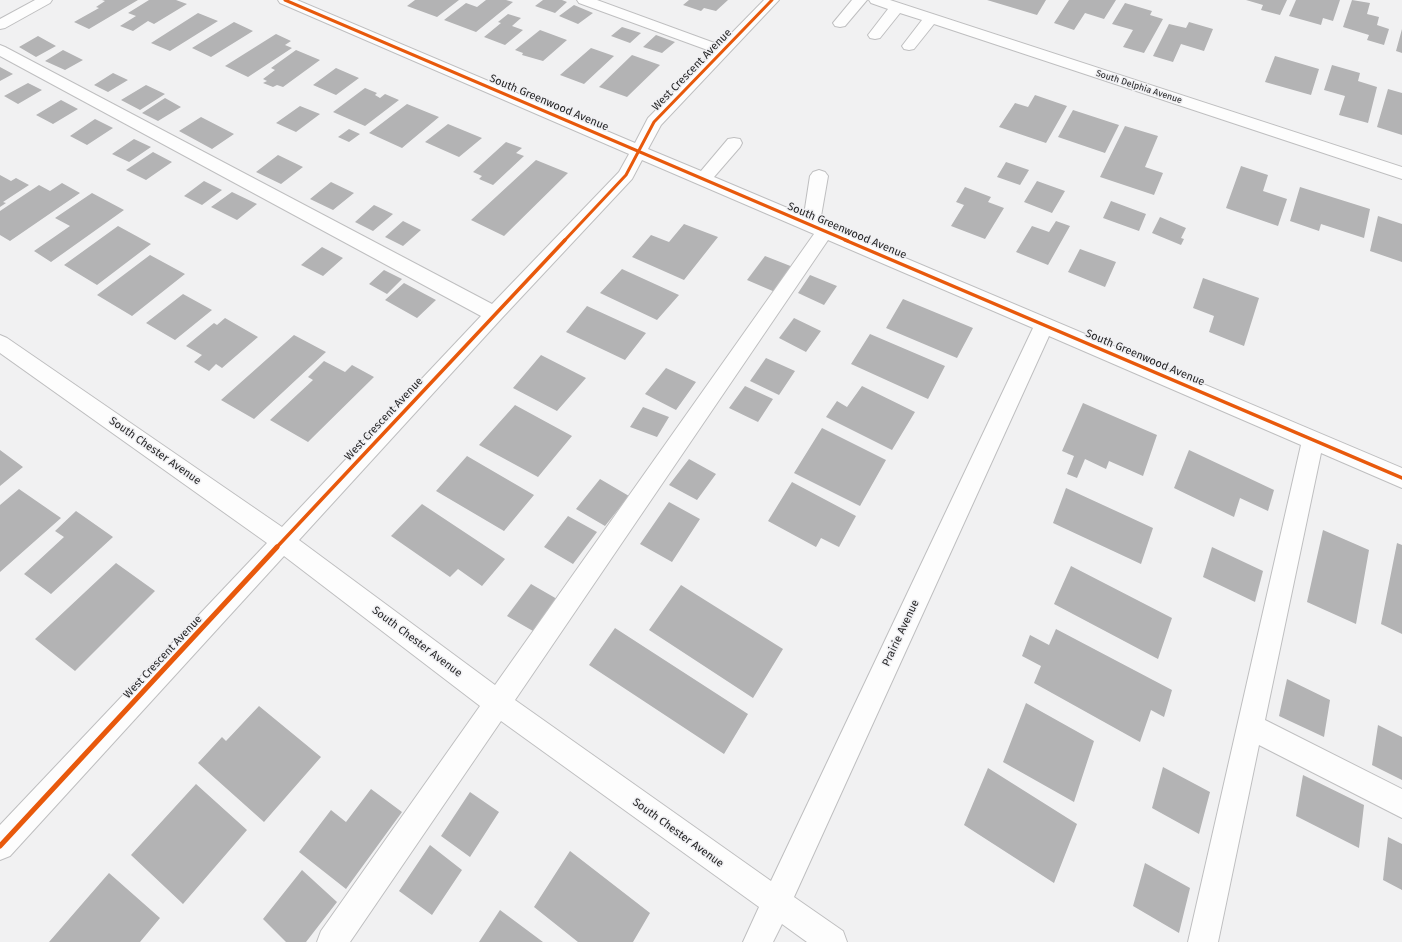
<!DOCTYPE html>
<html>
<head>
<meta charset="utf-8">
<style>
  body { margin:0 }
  canvas { display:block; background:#f1f1f2 }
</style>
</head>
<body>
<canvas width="1402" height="942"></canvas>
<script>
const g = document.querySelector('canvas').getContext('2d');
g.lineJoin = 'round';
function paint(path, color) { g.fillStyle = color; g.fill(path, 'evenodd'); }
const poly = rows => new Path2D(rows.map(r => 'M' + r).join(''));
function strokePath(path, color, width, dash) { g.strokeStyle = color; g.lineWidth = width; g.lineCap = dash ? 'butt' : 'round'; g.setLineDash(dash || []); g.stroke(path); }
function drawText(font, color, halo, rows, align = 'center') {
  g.font = font + ' "Fira Sans",sans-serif'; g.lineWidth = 3; g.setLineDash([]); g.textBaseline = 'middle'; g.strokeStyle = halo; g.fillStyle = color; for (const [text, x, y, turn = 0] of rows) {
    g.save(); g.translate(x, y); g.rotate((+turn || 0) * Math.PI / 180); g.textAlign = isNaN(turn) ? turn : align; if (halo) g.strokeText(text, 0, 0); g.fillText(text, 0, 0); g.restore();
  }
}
paint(poly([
  [102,0,138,0,89,29,74,22,99,8,96,7,105,1],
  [149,0,176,0,187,4,154,24,148,21,133,31,120,26,136,16,128,13],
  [415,0,459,0,437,17,407,6],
  [486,0,506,0,513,2,476,32,444,20,466,3,477,7],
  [543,0,562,0,567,2,555,13,535,6],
  [689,0,728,0,716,11,704,8,701,11,683,5],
  [987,0,1046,0,1037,15],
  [1069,0,1116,0,1104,19,1085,13,1074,30,1054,23],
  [1246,0,1287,0,1280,15,1261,10,1263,5],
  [1296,0,1340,0,1333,21,1323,18,1321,25,1289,16],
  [1352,0,1370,3,1367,14,1379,17,1377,25,1389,29,1384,45,1367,40,1369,35,1343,27],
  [1125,3,1152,11,1150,15,1163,19,1144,53,1123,47,1133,30,1112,24],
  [574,5,593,13,578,24,559,16],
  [198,13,218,21,170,51,151,43],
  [508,14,521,18,512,26,523,30,505,45,484,37,501,23,498,22],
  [234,22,253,31,211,57,192,48],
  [1189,22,1213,29,1204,51,1181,44,1173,62,1153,56,1169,24,1186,28],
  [622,27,641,33,630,43,611,36],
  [1402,29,1402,53,1396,51],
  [540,30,567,40,543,61,522,55,523,53,515,50],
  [276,34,291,41,285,45,292,48,248,77,225,66],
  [656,35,675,42,662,53,643,47],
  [38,36,56,46,36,57,19,47],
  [591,48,614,56,584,84,560,75],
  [63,50,83,60,65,70,45,61],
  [296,50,320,60,283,87,277,85,273,87,263,83,267,81,263,79,275,70,271,68],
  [632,55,660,65,627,97,599,87],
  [1275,56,1319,69,1311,95,1265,82],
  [1332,65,1360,73,1358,81,1377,87,1368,123,1339,115,1345,96,1324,90],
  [0,67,13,74,0,81],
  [336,68,359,78,336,95,313,85],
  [113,73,128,80,108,92,94,85],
  [28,83,42,90,18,104,4,96],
  [146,85,165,94,140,110,121,100],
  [365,88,377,93,375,95,380,98,385,94,399,100,365,126,333,112],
  [1388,89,1402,93,1402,135,1377,127],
  [1035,95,1067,106,1046,143,999,127,1015,103,1028,107],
  [165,98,181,107,158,121,142,113],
  [61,100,78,109,53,124,36,115],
  [407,104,439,117,402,148,369,133],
  [300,106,320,114,296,132,276,123],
  [1073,110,1119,125,1105,153,1058,137],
  [201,117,234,134,212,149,179,131],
  [95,119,113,128,87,145,70,136],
  [448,124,482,138,459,157,425,142],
  [1125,126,1158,136,1145,167,1163,173,1154,195,1100,177],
  [349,129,360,134,349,142,338,137],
  [134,139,151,147,129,162,112,154],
  [506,142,522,148,516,153,524,156,493,185,479,179,482,176,473,172],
  [153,152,172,162,146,180,126,170],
  [278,155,303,167,281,184,256,172],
  [536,160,568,173,504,236,471,220],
  [1006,162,1029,170,1020,185,997,177],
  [1241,166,1268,175,1263,191,1287,199,1278,226,1226,208],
  [0,175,11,181,16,178,29,185,3,202,6,203,0,207],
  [204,181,222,190,202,205,184,196],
  [1037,181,1065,191,1052,213,1024,202],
  [331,182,354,193,333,210,310,199],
  [62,183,80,193,10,241,0,235,0,211,39,185,50,191],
  [965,187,991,197,988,202,1004,208,985,239,951,226,964,205,956,202],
  [1300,187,1370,209,1364,238,1321,224,1319,231,1290,221],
  [232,192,257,204,237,220,211,207],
  [92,193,124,210,51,262,34,251,70,226,55,218],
  [1111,201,1146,214,1139,231,1103,218],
  [374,205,393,214,373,231,355,222],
  [1378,216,1402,224,1402,262,1370,251],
  [1160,217,1186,228,1181,238,1184,239,1181,245,1152,233],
  [403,221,421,230,403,246,385,237],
  [1056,221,1070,226,1048,265,1016,252,1032,226,1049,232],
  [684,224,718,237,684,280,632,257,651,235,669,242],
  [118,226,151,244,97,285,64,265],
  [322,247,343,258,323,276,301,265],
  [1080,249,1116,262,1105,287,1068,272],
  [150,255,185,274,132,316,97,295],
  [765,256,793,267,775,292,747,280],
  [622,269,679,295,657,320,600,293],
  [384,270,402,279,387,294,369,284],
  [810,275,837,286,824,305,798,293],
  [1203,278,1259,298,1244,346,1209,332,1214,316,1193,308],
  [404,283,436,300,417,318,385,300],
  [183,294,212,310,175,340,146,323],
  [903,299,973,328,957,358,886,328],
  [587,306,646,333,625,360,566,332],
  [225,318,258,337,222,368,216,364,209,371,194,362,202,355,186,346,214,323,217,325],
  [794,318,821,331,806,352,779,338],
  [870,334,945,366,928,399,851,364],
  [294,335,326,352,254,419,221,400],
  [541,355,586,378,557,411,513,388],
  [766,358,795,371,779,395,750,381],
  [324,361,345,372,352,365,374,377,308,442,270,420,313,380,308,377],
  [666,368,696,382,676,410,645,394],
  [745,386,773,399,758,422,729,408],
  [862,386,915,412,892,450,826,417,837,401,847,407],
  [1083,403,1157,435,1143,476,1109,461,1106,469,1085,459,1077,478,1067,474,1074,456,1062,451],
  [515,405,572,436,538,477,479,445],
  [643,407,669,417,657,437,630,427],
  [822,428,886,460,860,506,794,473],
  [0,450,23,467,0,486],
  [1189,450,1274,490,1268,511,1240,498,1234,517,1174,488],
  [467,456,534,495,504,531,436,491],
  [689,459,716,474,697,500,669,485],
  [600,479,629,496,605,526,576,509],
  [792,482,856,516,839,547,821,538,816,547,768,521],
  [1066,488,1153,528,1141,564,1053,523],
  [19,489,61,518,0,572,0,505],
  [669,502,700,519,672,562,640,544],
  [422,504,505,559,482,586,458,569,450,577,391,536],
  [76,511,113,537,51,594,24,574,64,537,55,531],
  [568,516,597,532,573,564,544,547],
  [1323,530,1369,550,1356,624,1307,602],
  [1397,543,1402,545,1402,634,1381,624],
  [1212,547,1263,571,1255,602,1203,577],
  [116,563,155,591,75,671,35,639],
  [1071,566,1172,618,1158,659,1054,604],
  [531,584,557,599,533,631,507,616],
  [681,585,783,649,753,698,649,630],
  [615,628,748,714,724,754,589,665],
  [1056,629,1172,690,1164,717,1151,710,1140,742,1034,683,1041,666,1022,656,1030,635,1049,645],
  [1287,679,1330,700,1324,737,1279,716],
  [1026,703,1094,741,1074,802,1003,762],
  [259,706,321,757,264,822,198,763,222,737,226,741],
  [1378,725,1402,737,1402,780,1372,765],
  [1163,767,1210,792,1199,834,1152,808],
  [988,768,1077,824,1054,883,964,825],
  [1303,775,1364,805,1359,848,1296,816],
  [196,784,247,830,183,904,131,855],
  [371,789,402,812,346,889,299,852,331,810,346,822],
  [470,792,499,812,470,857,441,836],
  [1388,837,1402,844,1402,890,1383,880],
  [430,845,462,870,432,915,399,891],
  [570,851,650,913,633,942,578,942,534,907],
  [1145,863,1190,888,1179,933,1133,906],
  [302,870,337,902,306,942,286,942,263,919],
  [109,873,160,918,140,942,49,942],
  [500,910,543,942,479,942]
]), '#b3b3b4');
const minor = poly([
  [35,0,52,0,50,3,5,28,0,29,0,19,35,0],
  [278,0,297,0,635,143,648,118,713,52,579,3,577,0,597,0,720,45,764,0,779,0,661,125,648,149,701,171,728,139,734,138,740,139,742,143,740,147,714,177,804,215,810,176,813,172,819,170,825,172,828,176,820,222,1402,468,1402,488,1321,453,1265,720,1402,789,1402,818,1259,745,1218,942,1188,942,1301,445,1049,336,794,897,843,931,847,942,807,942,782,924,773,942,743,942,759,907,501,721,350,942,317,942,321,931,480,706,284,556,10,856,0,860,0,825,267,543,0,353,0,335,7,338,282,527,481,316,0,56,0,45,5,47,492,304,619,172,629,154,280,3,278,0],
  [642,160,814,234,495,685,299,540,501,319,632,179,642,160],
  [828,240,1033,328,771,881,515,700,828,240],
  [852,0,867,0,845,26,840,27,835,26,833,23,852,0],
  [869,0,890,0,1402,167,1402,179,934,24,914,49,909,50,904,49,902,46,922,20,900,13,880,38,875,39,870,38,868,35,888,9,871,3,869,0]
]);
strokePath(minor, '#bfbfc0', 2);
paint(minor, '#fdfdfd');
strokePath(poly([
  [285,0,848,241],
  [564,241,626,175,654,122,772,0]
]), '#e8590c', 3);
strokePath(poly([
  [845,240,1402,478],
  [276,548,565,240]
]), '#e8590c', 3.5);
strokePath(poly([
  [0,846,277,547]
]), '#e8590c', 5);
drawText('9px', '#262627', '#f0f0f3', [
  ["South Delphia Avenue",1139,87,18]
]);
drawText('11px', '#262627', '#f0f0f3', [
  ["West Crescent Avenue",692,70,-46],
  ["South Greenwood Avenue",549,103,23],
  ["South Greenwood Avenue",847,231,23],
  ["South Greenwood Avenue",1145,358,23],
  ["West Crescent Avenue",384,419,-47],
  ["South Chester Avenue",155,451,35],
  ["Prairie Avenue",901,633,-65],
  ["South Chester Avenue",417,642,37],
  ["West Crescent Avenue",163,657,-47],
  ["South Chester Avenue",678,833,36]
]);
</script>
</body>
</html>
